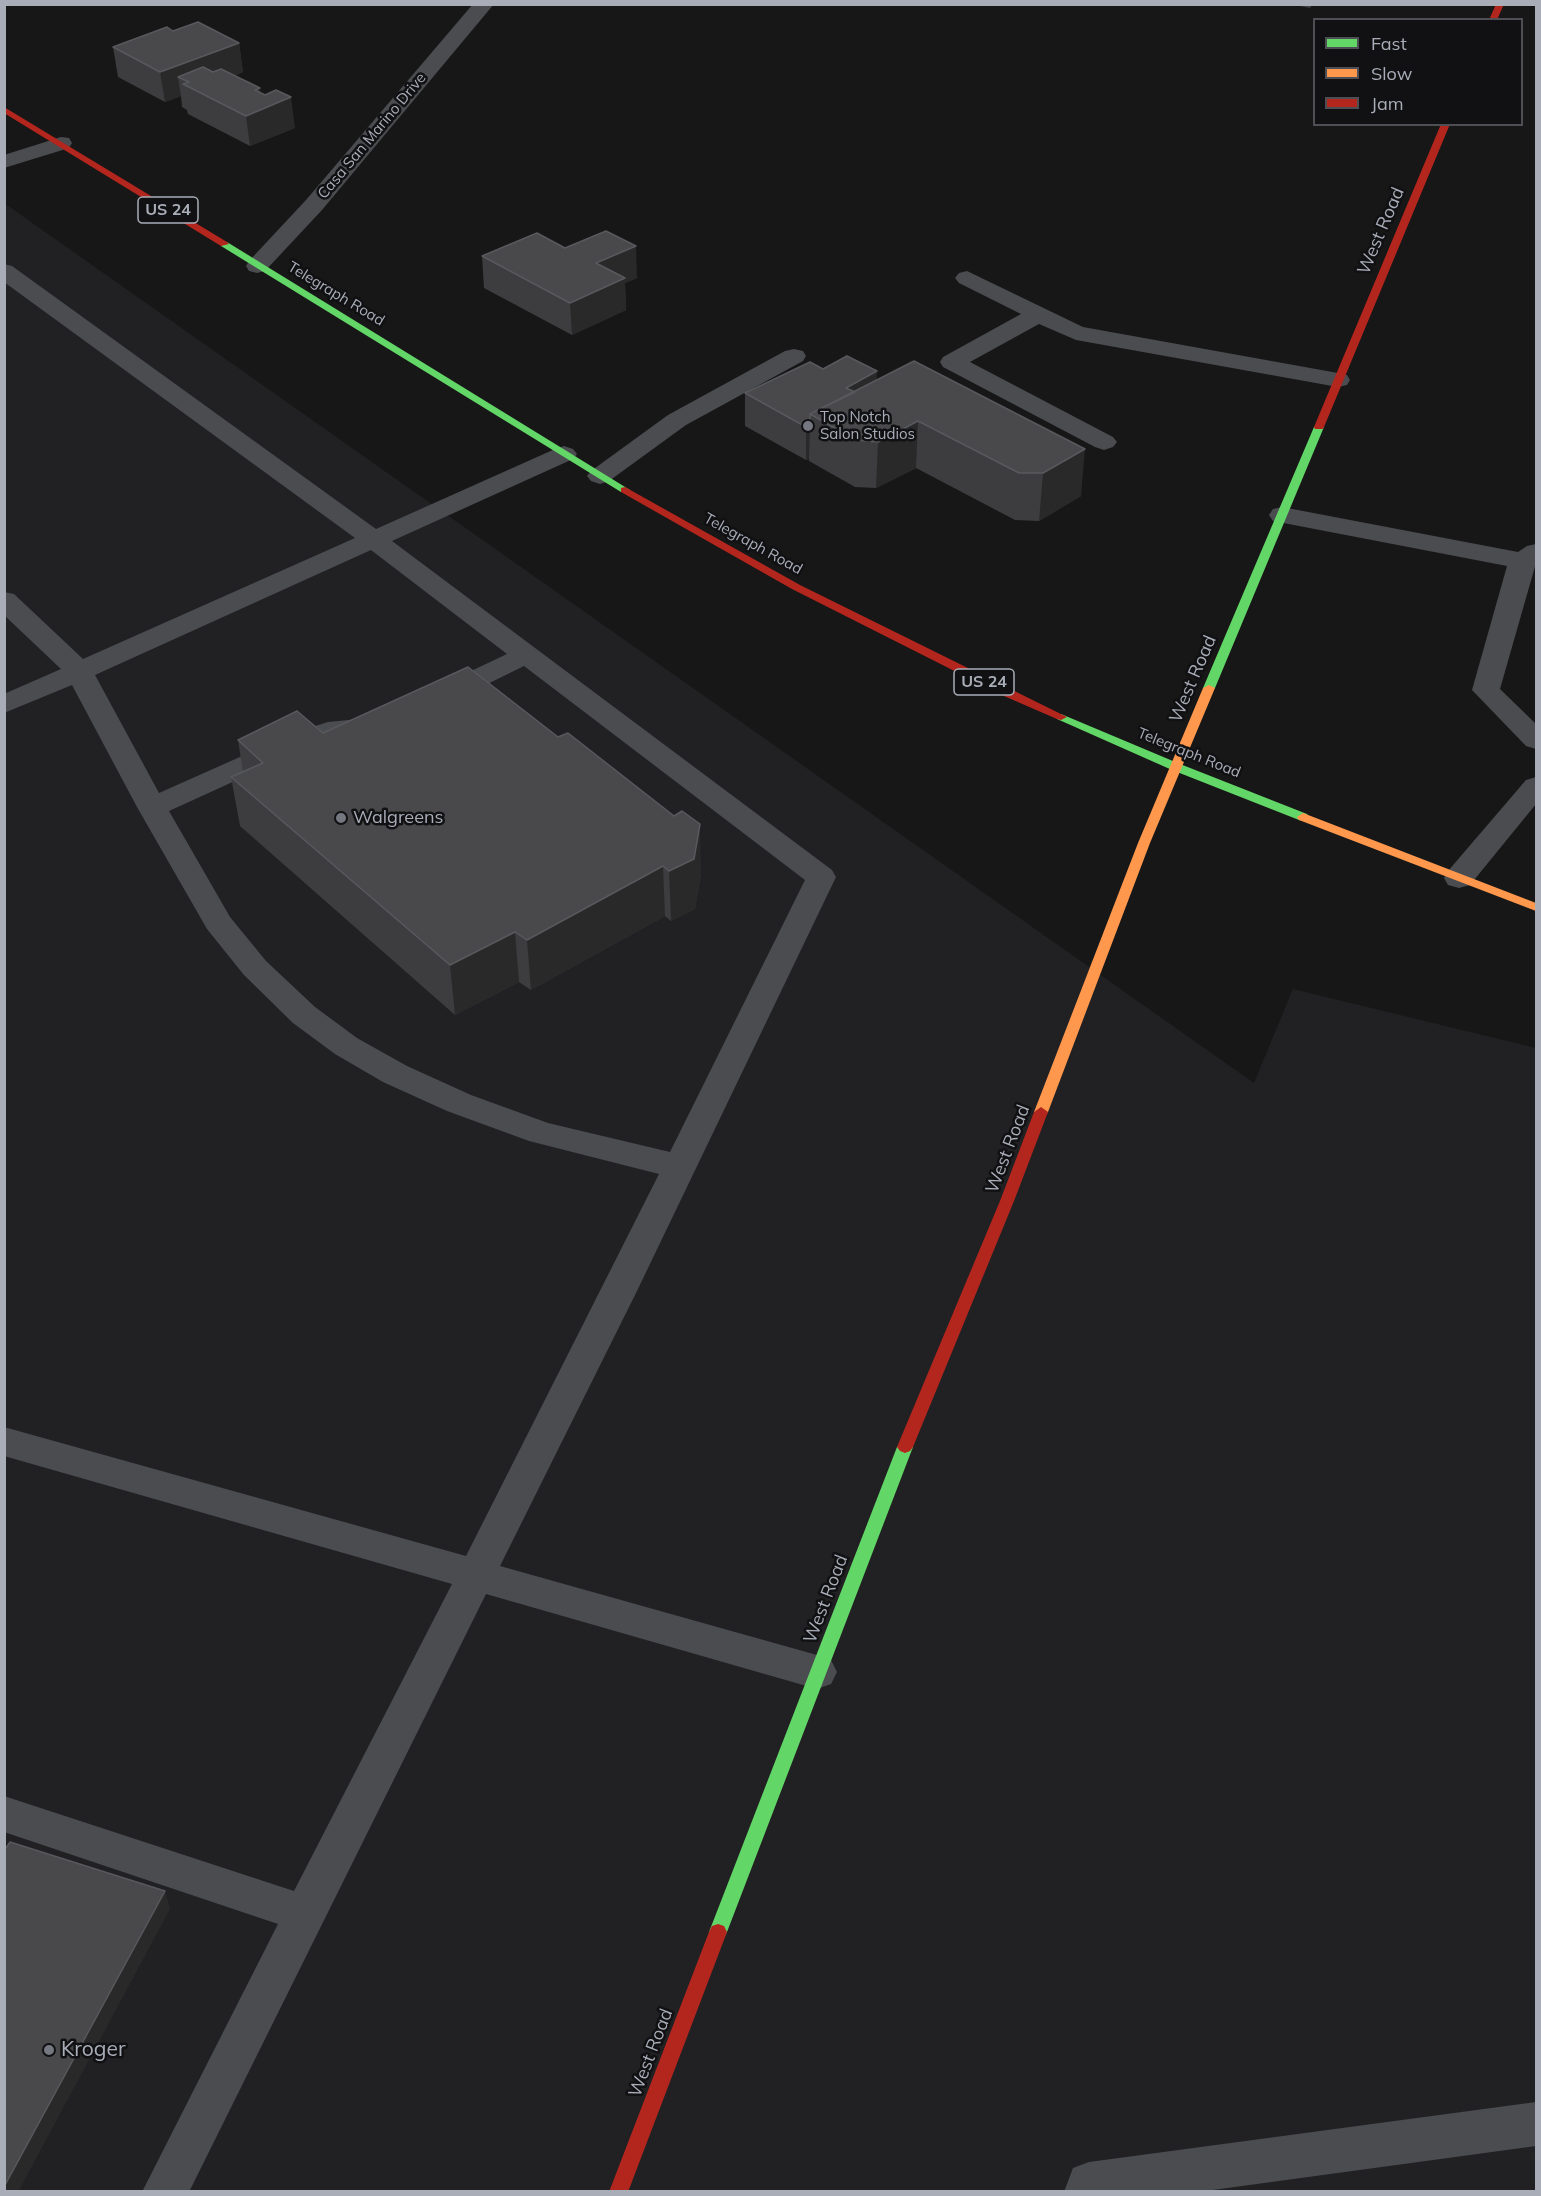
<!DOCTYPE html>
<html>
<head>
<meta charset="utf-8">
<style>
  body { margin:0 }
  #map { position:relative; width:1541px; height:2196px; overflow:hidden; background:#171717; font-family:Mulish,sans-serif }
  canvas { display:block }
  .frame { position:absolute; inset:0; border:6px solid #a8adb8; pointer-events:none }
  .legend { position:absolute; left:1313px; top:18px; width:210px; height:108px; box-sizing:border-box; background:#111113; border:2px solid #4d4f55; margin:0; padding:8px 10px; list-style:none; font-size:18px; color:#a8adb8 }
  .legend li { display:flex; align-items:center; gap:12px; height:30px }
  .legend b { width:30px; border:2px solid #4d4f55 }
</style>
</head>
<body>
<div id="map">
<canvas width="1541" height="2196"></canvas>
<div class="frame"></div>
<ul class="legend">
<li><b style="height:8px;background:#63d668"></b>Fast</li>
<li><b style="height:8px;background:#ff974d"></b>Slow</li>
<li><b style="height:8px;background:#b3261e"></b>Jam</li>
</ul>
</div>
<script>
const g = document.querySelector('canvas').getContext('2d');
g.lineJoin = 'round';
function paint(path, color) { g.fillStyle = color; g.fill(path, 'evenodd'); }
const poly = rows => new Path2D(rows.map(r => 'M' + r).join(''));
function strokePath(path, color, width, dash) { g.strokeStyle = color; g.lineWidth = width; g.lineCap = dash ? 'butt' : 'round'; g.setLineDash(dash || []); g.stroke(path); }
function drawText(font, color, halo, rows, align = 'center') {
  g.font = font + ' Mulish,sans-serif'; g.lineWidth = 5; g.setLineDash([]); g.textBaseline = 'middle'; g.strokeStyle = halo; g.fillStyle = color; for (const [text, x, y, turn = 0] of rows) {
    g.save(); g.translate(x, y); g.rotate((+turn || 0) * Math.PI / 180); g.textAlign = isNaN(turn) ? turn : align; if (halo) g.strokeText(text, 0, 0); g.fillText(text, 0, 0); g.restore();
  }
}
paint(poly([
  [4,203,1254,1083,1293,989,1536,1048,1536,2191,5,2191]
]), '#212123');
paint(poly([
  [4,264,12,266,376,529,555,449,564,446,573,449,577,454,573,459,392,541,832,870,836,877,636,1293,500,1566,817,1655,831,1660,837,1672,831,1684,817,1689,486,1594,189,2192,142,2192,278,1924,4,1832,4,1796,294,1891,452,1584,4,1456,4,1427,466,1556,659,1174,529,1141,447,1111,383,1082,335,1054,293,1023,244,975,207,929,137,807,72,685,4,713,4,694,61,669,4,615,4,592,14,594,83,659,355,538,4,282,4,264],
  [371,550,507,654,431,690,427,696,431,702,441,704,451,702,524,666,805,880,670,1152,548,1123,471,1095,407,1066,357,1038,315,1007,266,961,230,917,169,811,316,744,331,739,379,733,383,727,379,721,369,718,328,722,296,732,159,793,95,675,371,550],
  [967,271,1083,327,1338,373,1347,375,1350,380,1347,385,1338,387,1076,340,1039,324,970,362,1113,437,1117,442,1113,447,1104,450,1095,447,943,367,940,362,943,357,1021,314,959,283,955,278,959,273,967,271],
  [794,349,803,351,806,356,803,361,686,425,609,481,600,484,591,481,587,476,591,471,668,415,785,351,794,349],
  [1282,507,1518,552,1527,546,1536,544,1536,563,1500,689,1536,724,1536,749,1526,746,1472,690,1507,566,1273,521,1269,515,1273,509,1282,507],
  [1536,777,1536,804,1470,885,1459,888,1448,885,1444,878,1448,871,1526,780,1536,777],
  [1536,2102,1536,2146,1198,2192,1064,2192,1073,2168,1089,2162,1536,2102]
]), '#4b4c50');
paint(poly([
  [473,4,494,4,322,210,265,271,257,273,249,271,246,266,249,261,306,200,473,4],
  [61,137,69,138,72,143,69,148,4,168,4,155,61,137]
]), '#4b4c50');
paint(poly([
  [221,242,227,242,630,490,629,492,621,492,221,246,221,242],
  [1319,424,1324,427,1215,688,1209,691,1205,690,1203,688,1314,427,1319,424],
  [1061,714,1180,764,1307,814,1309,817,1303,821,1299,820,1172,770,1057,719,1055,717,1061,714],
  [905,1441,910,1443,913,1447,727,1932,724,1938,718,1940,712,1938,709,1932,897,1447,900,1443,905,1441]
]), '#63d668');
paint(poly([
  [1209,685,1215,688,1150,843,1048,1112,1046,1115,1036,1115,1034,1112,1138,843,1203,688,1209,685],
  [1303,813,1536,903,1536,911,1299,820,1297,817,1303,813]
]), '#ff974d');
paint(poly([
  [1496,4,1504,4,1497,20,1489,20,1496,4],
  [4,107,227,242,229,244,221,246,4,113,4,107],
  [1441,124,1450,124,1324,427,1323,429,1315,429,1314,427,1441,124],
  [625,487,800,585,1067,717,1061,720,1057,719,1004,696,792,589,621,492,621,488,625,487],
  [1041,1107,1048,1112,1014,1201,913,1447,910,1451,905,1453,900,1451,897,1447,1000,1201,1034,1112,1041,1107],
  [718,1924,724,1926,727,1932,628,2192,609,2192,709,1932,712,1926,718,1924]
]), '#b3261e');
paint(poly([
  [1289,4,1313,4,1310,8],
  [173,31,239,43,243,72,234,76,260,93,295,128,250,146,188,114,187,110,182,107,181,96,165,102,118,77,113,47],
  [565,248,637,278,625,283,626,310,572,335,484,288,482,256],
  [914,361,1081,496,1039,521,1015,520,916,468,876,488,855,487,809,461,809,459,806,460,745,426,745,393,823,369,877,380],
  [323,733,701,874,695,909,671,921,665,916,531,990,519,982,455,1015,240,826,231,777,243,772,238,740]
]), '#3d3d3f');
paint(poly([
  [239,43,243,72,196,90,189,82,178,77,181,96,165,102,160,72],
  [260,88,262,109,291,97,295,128,250,146,246,116,255,90],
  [636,246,637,278,625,283,626,310,572,335,570,303,596,263],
  [877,371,876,403,846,388],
  [918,421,916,468,876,488,878,442],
  [810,425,809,459,806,460,806,427],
  [1085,449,1081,496,1039,521,1043,473],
  [700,824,701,874,695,909,671,921,669,871],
  [663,866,665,916,531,990,527,940],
  [515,932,519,982,455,1015,450,965],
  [165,1891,170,1909,18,2192,4,2192,4,2187]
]), '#29292a');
const building = poly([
  [198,22,239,43,160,72,113,47,167,27,173,31,198,22],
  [203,67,213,72,221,69,260,88,255,90,265,95,276,90,291,97,246,116,183,84,189,82,178,77,203,67],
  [606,231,636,246,596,263,625,278,570,303,482,256,537,233,565,248,606,231],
  [847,356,877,371,846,388,855,392,810,414,810,425,806,427,745,393,810,362,823,369,847,356],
  [914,361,1085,449,1043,473,1019,473,918,421,878,442,856,440,810,414,914,361],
  [468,667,558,737,568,733,674,816,682,811,700,824,694,859,669,871,663,866,527,940,515,932,450,965,231,777,263,763,238,740,297,711,323,733,468,667],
  [10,1842,165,1891,4,2187,4,1851,10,1842]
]);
paint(building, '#49494c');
strokePath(building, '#58595d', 1.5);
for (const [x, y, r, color] of [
  [808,426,6,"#757880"],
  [341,818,6,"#757880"],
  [49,2050,6,"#757880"]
]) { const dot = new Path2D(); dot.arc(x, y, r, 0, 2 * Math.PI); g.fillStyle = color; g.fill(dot); strokePath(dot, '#111113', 2); }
drawText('15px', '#a8adb8', '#111113', [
  ["Casa San Marino Drive",372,136,-50],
  ["Telegraph Road",336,294,31],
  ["Telegraph Road",753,544,29],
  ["Telegraph Road",1189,753,22]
]);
drawText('15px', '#a8adb8', '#111113', [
  ["Top Notch",820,417],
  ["Salon Studios",820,434]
], 'left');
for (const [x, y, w] of [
  [168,210,60],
  [984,682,60]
]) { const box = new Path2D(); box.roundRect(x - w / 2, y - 13, w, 26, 4.5); g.fillStyle = '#111113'; g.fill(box); strokePath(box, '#a8adb8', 1.5); }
drawText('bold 16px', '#a8adb8', null, [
  ["US 24",168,210],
  ["US 24",984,682]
]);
drawText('18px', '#a8adb8', '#111113', [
  ["West Road",1381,231,-67],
  ["West Road",1193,679,-67],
  ["West Road",1008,1149,-69],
  ["West Road",826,1599,-69],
  ["West Road",651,2053,-69]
]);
drawText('18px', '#a8adb8', '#111113', [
  ["Walgreens",353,818]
], 'left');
drawText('21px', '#a8adb8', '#111113', [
  ["Kroger",61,2050]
], 'left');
</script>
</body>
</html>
